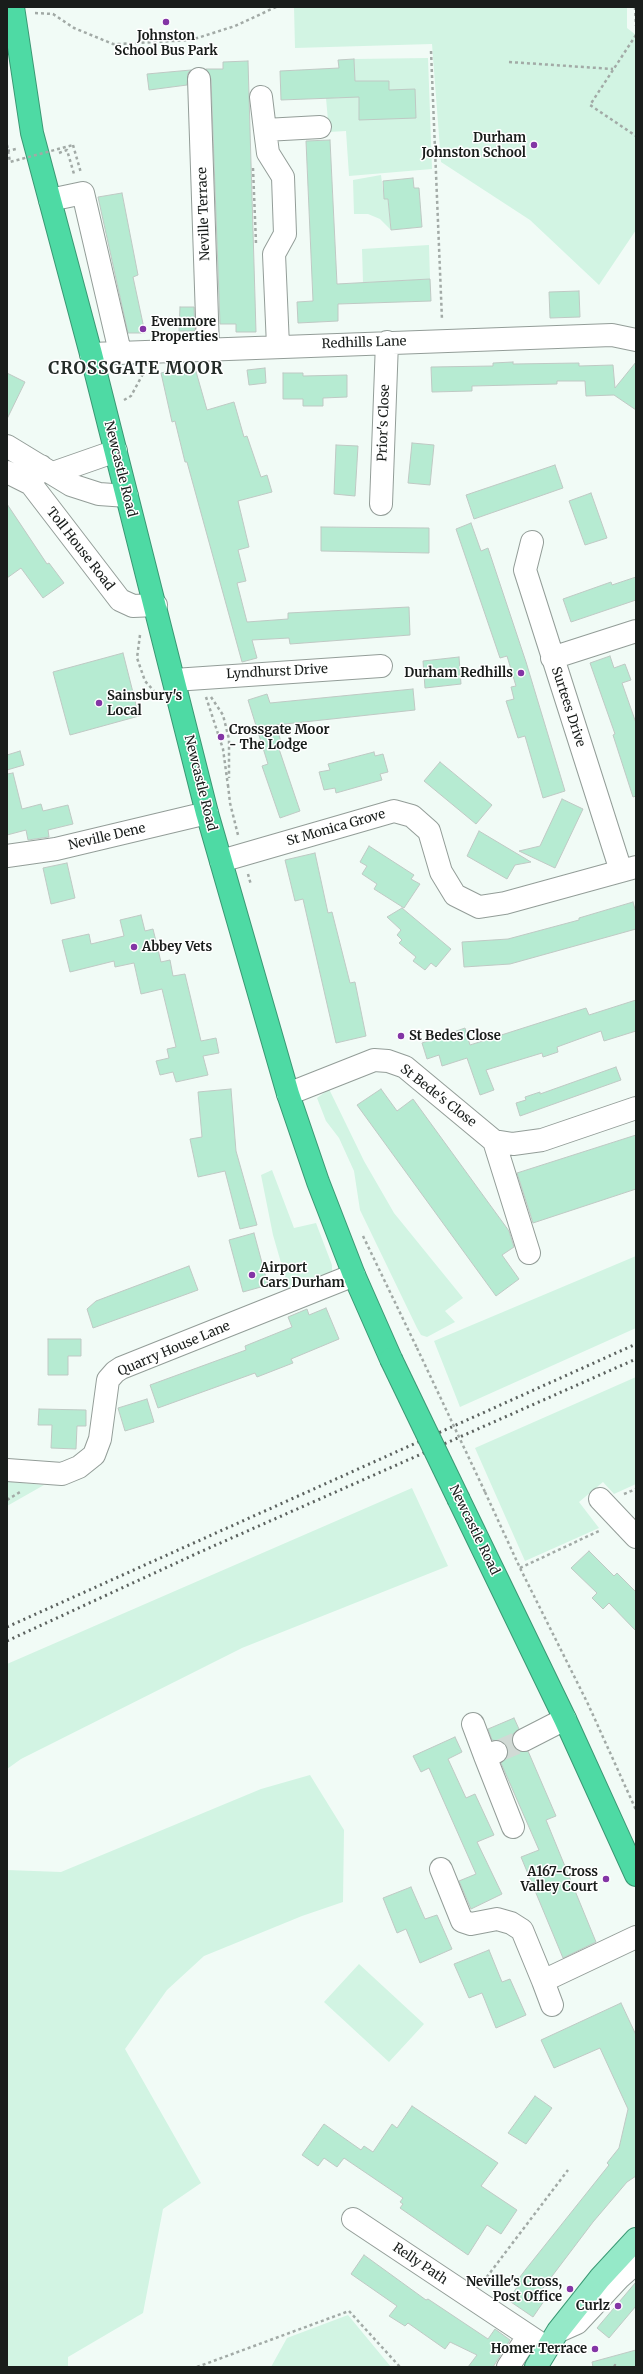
<!DOCTYPE html>
<html>
<head>
<meta charset="utf-8">
<style>
  body { margin:0 }
  #map { position:relative; width:643px; height:2374px; overflow:hidden; background:#f1fbf6; font-family:Merriweather,serif }
  canvas { display:block }
  .frame { position:absolute; inset:0; border:8px solid #191d1b; pointer-events:none }
</style>
</head>
<body>
<div id="map">
<canvas width="643" height="2374"></canvas>
<div class="frame"></div>
</div>
<script>
const g = document.querySelector('canvas').getContext('2d');
g.lineJoin = 'round';
function paint(path, color) { g.fillStyle = color; g.fill(path, 'evenodd'); }
const poly = rows => new Path2D(rows.map(r => 'M' + r).join(''));
function strokePath(path, color, width, dash) { g.strokeStyle = color; g.lineWidth = width; g.lineCap = dash ? 'butt' : 'round'; g.setLineDash(dash || []); g.stroke(path); }
function drawText(font, color, halo, rows, align = 'center') {
  g.font = font + ' Merriweather,serif'; g.lineWidth = 3; g.setLineDash([]); g.textBaseline = 'middle'; g.strokeStyle = halo; g.fillStyle = color; for (const [text, x, y, turn = 0] of rows) {
    g.save(); g.translate(x, y); g.rotate((+turn || 0) * Math.PI / 180); g.textAlign = isNaN(turn) ? turn : align; if (halo) g.strokeText(text, 0, 0); g.fillText(text, 0, 0); g.restore();
  }
}
paint(poly([
  [294,7,627,7,627,28,636,35,636,230,599,285,530,220,441,162,432,44,295,48],
  [428,58,432,169,349,176,346,131,329,132,326,98,339,98,355,82,354,59],
  [381,175,384,199,388,199,391,230,380,219,368,214,354,214,353,180],
  [429,245,430,279,363,283,362,249],
  [329,1089,364,1161,394,1213,463,1298,445,1311,455,1322,427,1337,421,1335,417,1328,360,1210,354,1171,339,1138,326,1121,317,1098],
  [272,1170,294,1228,316,1223,332,1265,332,1273,290,1294,273,1235,261,1175],
  [636,1256,636,1328,460,1407,434,1341],
  [636,1377,636,1484,614,1494,603,1482,579,1502,599,1528,525,1561,475,1448],
  [7,1481,12,1482,44,1485,7,1506],
  [412,1488,448,1566,242,1648,21,1759,7,1769,7,1664],
  [310,1775,344,1830,343,1902,302,1916,204,1956,167,1990,125,2049,201,2183,163,2209,143,2313,68,2357,68,2367,7,2367,7,1870,61,1872,261,1789],
  [359,1964,424,2024,389,2062,324,2002],
  [348,2315,391,2367,271,2367,287,2338]
]), '#d2f4e3');
const building = poly([
  [354,59,355,81,389,81,389,90,415,89,416,118,359,120,359,97,281,100,280,71,339,68,338,60,354,59],
  [248,61,256,332,236,332,236,324,220,324,211,79,206,69,223,69,223,62,248,61],
  [191,70,188,73,187,85,149,90,147,74,191,70],
  [330,140,337,284,430,279,431,301,338,304,338,321,298,323,297,302,313,301,306,141,330,140],
  [413,178,414,188,419,188,422,227,391,230,388,199,384,199,383,181,413,178],
  [122,193,138,275,133,277,145,333,128,333,98,197,122,193],
  [579,291,580,317,550,318,549,292,579,291],
  [180,307,194,307,195,331,179,331,180,307],
  [513,362,513,364,579,363,579,366,613,365,615,388,636,362,636,410,614,395,586,396,585,381,557,381,557,384,472,386,472,391,432,392,431,367,493,366,493,363,513,362],
  [186,367,186,370,195,368,207,410,234,402,244,437,247,436,261,477,267,475,272,492,238,501,249,547,238,550,246,581,237,583,247,622,288,619,288,613,409,607,410,635,290,644,289,638,252,640,257,658,242,662,187,462,185,462,175,421,172,422,161,373,186,367],
  [265,368,266,383,249,385,247,370,265,368],
  [7,373,25,382,7,419,7,373],
  [283,373,303,373,303,376,347,375,347,397,323,398,323,406,303,406,303,399,283,399,283,373],
  [412,443,434,445,430,485,408,483,412,443],
  [336,445,358,446,355,496,334,494,336,445],
  [555,465,563,488,474,519,466,495,555,465],
  [591,493,607,538,585,545,569,501,591,493],
  [7,504,47,564,49,563,64,583,43,598,21,568,7,578,7,504],
  [471,523,481,551,488,548,526,662,565,791,543,798,525,736,518,738,506,701,514,699,511,687,516,686,507,656,500,658,456,529,471,523],
  [321,527,429,528,429,553,321,551,321,527],
  [636,577,636,600,571,622,563,599,611,582,612,585,636,577],
  [123,653,139,716,70,735,53,672,123,653],
  [610,656,614,668,625,664,631,680,622,683,636,723,636,796,633,797,613,735,615,734,590,663,610,656],
  [459,657,461,684,425,688,423,661,459,657],
  [413,689,415,710,276,725,281,742,277,743,300,811,280,818,262,766,268,764,248,700,267,694,270,703,413,689],
  [20,751,24,765,7,770,7,755,20,751],
  [374,752,375,756,383,754,388,772,380,774,382,780,336,793,335,788,324,790,319,772,330,770,328,764,374,752],
  [440,762,492,805,476,824,424,781,440,762],
  [13,773,22,809,41,804,43,811,68,805,73,824,48,830,49,837,28,840,26,830,7,835,7,774,13,773],
  [562,799,583,809,555,868,519,851,540,846,562,799],
  [479,831,531,862,515,865,507,879,467,856,479,831],
  [369,846,414,875,411,879,420,884,404,908,374,889,377,884,362,874,367,866,360,862,369,846],
  [315,853,328,913,332,912,350,983,355,982,366,1036,336,1043,303,899,295,901,285,860,315,853],
  [67,863,75,898,51,904,43,868,67,863],
  [633,902,636,913,636,929,510,964,464,967,462,942,508,939,579,920,579,918,633,902],
  [402,908,451,949,436,967,431,963,425,970,413,961,416,957,399,943,402,940,397,935,401,930,387,917,402,908],
  [141,915,145,931,153,929,161,962,170,960,173,976,185,974,201,1041,216,1038,219,1053,203,1056,208,1075,176,1082,173,1072,160,1075,156,1061,169,1058,167,1049,176,1047,162,989,141,994,134,963,115,967,114,961,70,972,62,940,89,934,91,944,124,936,120,920,141,915],
  [636,1000,636,1031,604,1041,601,1031,557,1047,558,1052,543,1057,542,1053,486,1070,494,1090,480,1095,467,1058,442,1066,439,1055,427,1059,422,1043,465,1028,470,1045,586,1008,589,1015,636,1000],
  [616,1067,621,1080,520,1116,516,1103,526,1100,525,1097,540,1092,540,1094,616,1067],
  [231,1089,236,1151,257,1225,240,1229,225,1171,198,1177,190,1139,202,1137,198,1092,231,1089],
  [381,1089,397,1111,413,1099,509,1231,514,1247,502,1255,519,1279,496,1296,357,1105,381,1089],
  [636,1135,636,1189,533,1223,517,1173,636,1135],
  [254,1233,268,1285,243,1292,229,1240,254,1233],
  [189,1266,198,1290,93,1328,87,1309,96,1301,189,1266],
  [326,1308,339,1339,291,1359,293,1363,257,1377,255,1373,158,1408,150,1385,246,1350,245,1346,292,1327,288,1317,307,1309,309,1315,326,1308],
  [48,1339,81,1339,81,1356,68,1356,68,1375,48,1375,48,1339],
  [147,1399,154,1422,125,1431,118,1408,147,1399],
  [39,1409,86,1410,86,1426,77,1426,76,1449,51,1448,52,1425,38,1425,39,1409],
  [589,1551,614,1576,617,1573,636,1592,636,1631,609,1603,603,1609,592,1598,597,1593,571,1568,589,1551],
  [514,1718,519,1729,513,1734,513,1745,518,1751,528,1751,556,1816,546,1820,596,1942,563,1958,521,1857,539,1850,501,1763,508,1755,508,1748,504,1742,492,1740,488,1729,514,1718],
  [455,1737,462,1752,448,1759,466,1798,475,1794,494,1835,477,1842,502,1894,471,1909,459,1881,476,1874,429,1768,421,1772,413,1756,455,1737],
  [411,1887,425,1919,437,1915,452,1949,420,1963,406,1929,397,1933,383,1898,411,1887],
  [489,1950,502,1982,510,1979,526,2015,496,2028,482,1993,469,1998,454,1964,489,1950],
  [621,2003,636,2035,636,2176,627,2182,593,2222,537,2296,544,2301,533,2317,508,2300,520,2283,517,2281,526,2269,609,2165,607,2163,619,2148,628,2109,600,2048,554,2068,541,2040,621,2003],
  [535,2096,552,2108,526,2144,508,2133,535,2096],
  [412,2106,498,2163,481,2186,517,2210,501,2234,487,2225,468,2255,400,2208,403,2204,400,2202,403,2198,344,2158,337,2167,324,2158,318,2166,302,2155,324,2124,361,2150,364,2146,373,2152,392,2124,397,2128,412,2106],
  [364,2255,426,2300,428,2299,488,2339,495,2329,510,2340,493,2367,468,2367,477,2355,450,2342,445,2349,408,2323,405,2326,389,2316,397,2306,351,2274,364,2255],
  [636,2282,636,2306,609,2338,597,2328,636,2282],
  [636,2350,636,2367,593,2367,592,2362,636,2350]
]);
paint(building, '#b6ebd2');
strokePath(building, '#bfc9c4', 1);
strokePath(poly([
  [496,1752,524,1740]
]), '#d1dad5', 22, [22, 11]);
const minor = poly([
  [199,79,208,348],
  [261,97,265,130],
  [50,200,83,193,120,352],
  [278,346,274,254,285,234,283,177,268,153,265,130,320,127],
  [91,354,612,335,636,340],
  [7,446,71,485,99,494,127,496],
  [41,466,31,484,120,600,133,606,156,605],
  [7,472,31,484],
  [53,473,116,451],
  [381,504,387,342],
  [532,542,525,570,621,871],
  [552,658,636,631],
  [174,680,381,666],
  [7,856,56,849,207,813],
  [221,861,394,811,412,816,429,831,441,872,455,895,479,907,505,903,636,867],
  [288,1094,374,1060,388,1061,405,1067,494,1141,513,1144,542,1140,636,1108],
  [494,1141,529,1253],
  [7,1470,62,1474,79,1467,94,1455,100,1439,108,1380,115,1372,121,1368,354,1275],
  [600,1499,636,1537],
  [473,1724,485,1756],
  [524,1740,565,1719],
  [496,1752,485,1756,513,1827],
  [441,1869,462,1921,471,1924,497,1919,511,1923,522,1930,543,1981,636,1937],
  [543,1981,552,2005],
  [353,2219,547,2348],
  [559,2331,577,2323,619,2278,636,2263],
  [508,2367,528,2336]
]);
const major = poly([
  [536,2367,558,2331,600,2278,636,2239]
]);
const highway = poly([
  [13,7,32,133,91,354,207,813,288,1094,318,1182,354,1275,391,1359],
  [459,1500,565,1719,636,1875]
]);
strokePath(minor, '#939d98', 24);
strokePath(major, '#3b9874', 24);
strokePath(highway, '#3b9874', 24);
strokePath(poly([
  [635,7,636,26],
  [35,13,53,14,74,28,113,44,119,44,191,40,235,26,276,7],
  [636,35,590,105,636,136],
  [431,51,442,320],
  [509,62,613,69],
  [73,145,81,173],
  [7,151,16,149],
  [59,153,67,150,74,174],
  [253,168,256,243],
  [124,400,131,396,144,372],
  [140,635,137,658,145,681,154,691],
  [206,697,223,749,228,786],
  [211,697,223,715,229,739,229,778],
  [228,785,230,803,238,835],
  [248,874,251,885],
  [363,1236,417,1348],
  [485,1492,520,1568,588,1704,636,1810],
  [624,1494,636,1489],
  [7,1500,20,1492],
  [520,1568,601,1530],
  [483,2282,568,2170],
  [197,2367,349,2311,400,2367],
  [614,2367,615,2365,616,2367]
]), '#a2aaa6', 2.5, [3, 3]);
strokePath(minor, '#fff', 22);
strokePath(major, '#95e9c8', 22);
strokePath(highway, '#4edaa4', 22);
strokePath(poly([
  [7,1627,636,1344],
  [7,1641,200,1552,636,1359]
]), '#5c625f', 3, [2, 4]);
const highwayBridge = poly([
  [391,1359,459,1500]
]);
strokePath(highwayBridge, '#3b9874', 24, []);
strokePath(poly([
  [7,145,10,162,73,145],
  [417,1348,485,1492]
]), '#a2aaa6', 2.5, [3, 3]);
strokePath(highwayBridge, '#4edaa4', 22);
for (const [x, y, r, color] of [
  [166,22,4,"#8335a5"],
  [534,145,4,"#8335a5"],
  [143,329,4,"#8335a5"],
  [521,673,4,"#8335a5"],
  [99,703,4,"#8335a5"],
  [221,737,4,"#8335a5"],
  [134,947,4,"#8335a5"],
  [401,1036,4,"#8335a5"],
  [252,1275,4,"#8335a5"],
  [606,1879,4,"#8335a5"],
  [570,2289,4,"#8335a5"],
  [618,2306,4,"#8335a5"],
  [595,2349,4,"#8335a5"]
]) { const dot = new Path2D(); dot.arc(x, y, r, 0, 2 * Math.PI); g.fillStyle = color; g.fill(dot); strokePath(dot, '#fff', 1.5); }
drawText('bold 13px', '#191d1b', '#fff', [
  ["Johnston",166,36,"center"],
  ["School Bus Park",166,51,"center"],
  ["Durham",526,138],
  ["Johnston School",526,153],
  ["Evenmore",151,322,"left"],
  ["Properties",151,337,"left"],
  ["Durham Redhills",513,673],
  ["Sainsbury's",107,696,"left"],
  ["Local",107,711,"left"],
  ["Crossgate Moor",229,730,"left"],
  ["- The Lodge",229,745,"left"],
  ["Abbey Vets",142,947,"left"],
  ["St Bedes Close",409,1036,"left"],
  ["Airport",260,1268,"left"],
  ["Cars Durham",260,1283,"left"],
  ["A167-Cross",598,1872],
  ["Valley Court",598,1887],
  ["Neville's Cross,",562,2282],
  ["Post Office",562,2297],
  ["Curlz",610,2306],
  ["Homer Terrace",587,2349]
], 'right');
drawText('13px', '#191d1b', '#fff', [
  ["Neville Terrace",204,214,-92],
  ["Redhills Lane",364,343,-2],
  ["Prior's Close",384,423,-88],
  ["Newcastle Road",120,469,76],
  ["Toll House Road",80,549,52],
  ["Lyndhurst Drive",277,672,-3],
  ["Surtees Drive",568,707,72],
  ["Newcastle Road",200,783,76],
  ["St Monica Grove",336,828,-16],
  ["Neville Dene",107,837,-13],
  ["St Bede's Close",438,1096,38],
  ["Quarry House Lane",174,1349,-23],
  ["Newcastle Road",474,1530,64],
  ["Relly Path",420,2264,34]
]);
g.letterSpacing = '1px';
drawText('bold 17px', '#242c28', '#fff', [
  ["CROSSGATE MOOR",136,369]
]);
g.letterSpacing = '0px';
</script>
</body>
</html>
